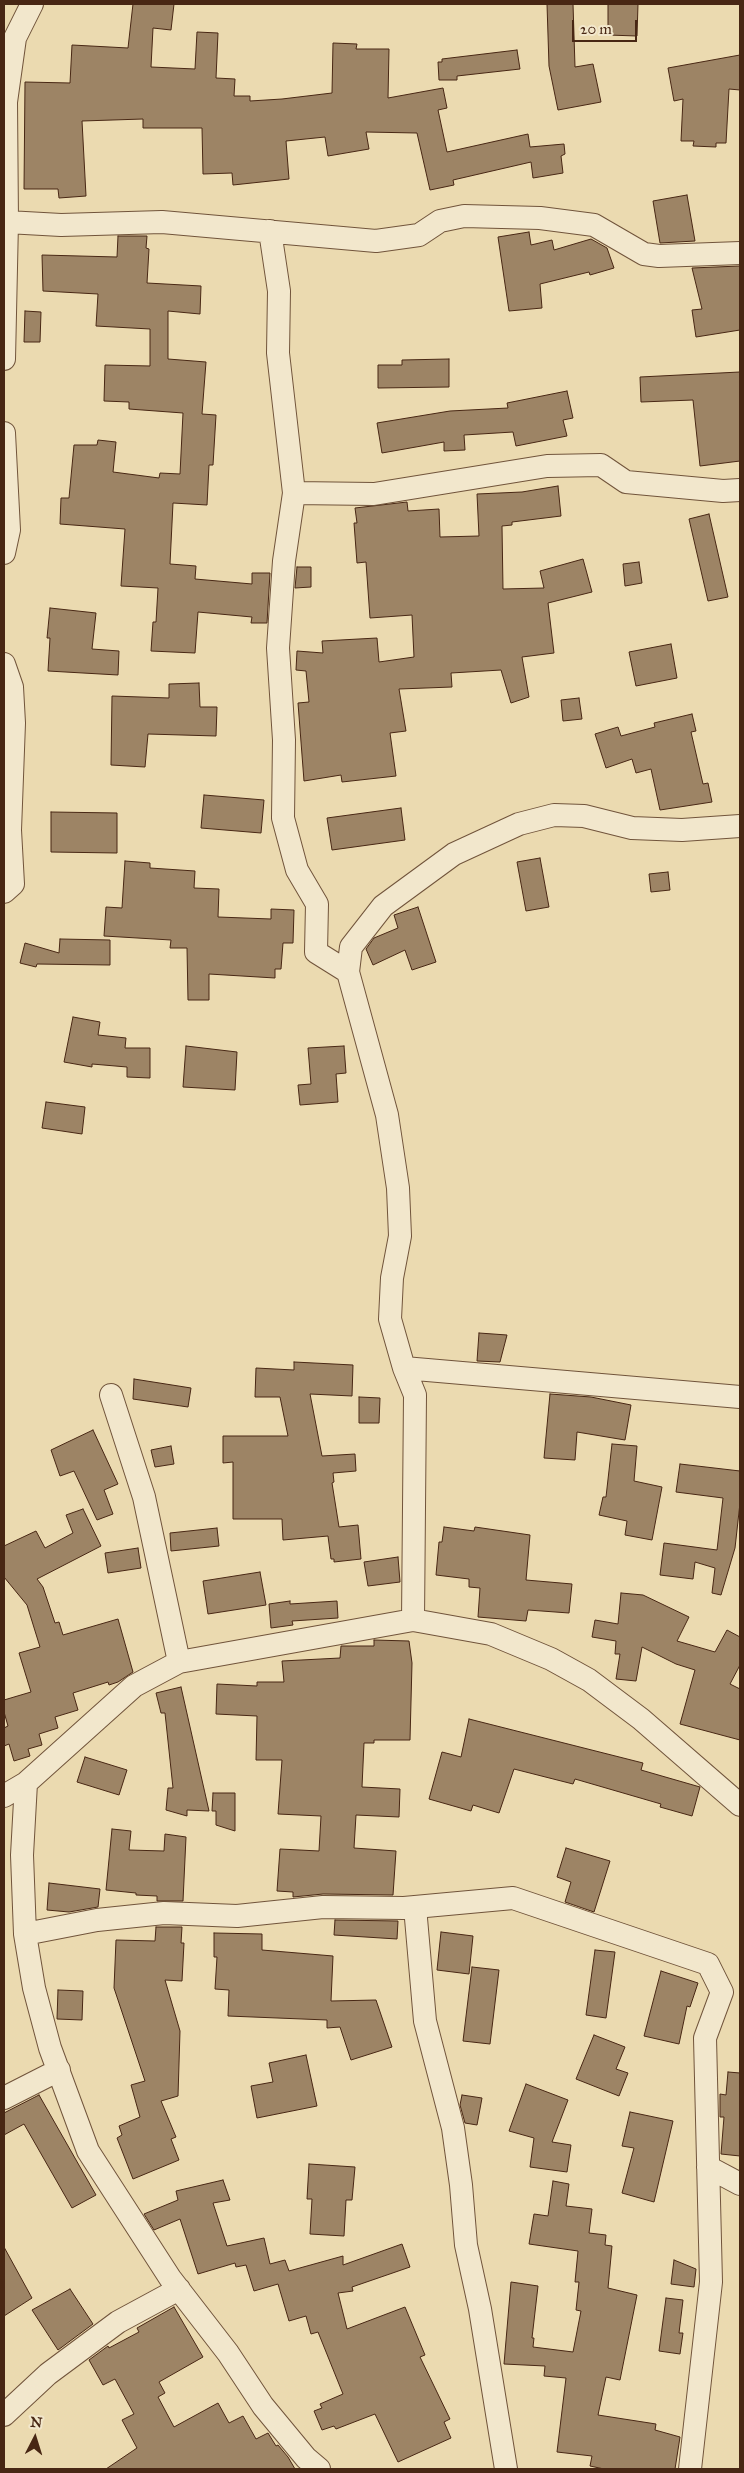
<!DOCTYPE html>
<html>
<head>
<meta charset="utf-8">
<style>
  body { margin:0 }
  #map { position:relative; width:744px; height:2473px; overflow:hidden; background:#ebdab0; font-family:"IM FELL Great Primer",serif }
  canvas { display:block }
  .frame { position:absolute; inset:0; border:5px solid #482714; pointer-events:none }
  .north { position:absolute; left:10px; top:2413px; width:50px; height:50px; -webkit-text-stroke:4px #f2e7cc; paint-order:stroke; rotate:5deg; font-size:14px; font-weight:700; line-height:20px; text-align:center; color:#482714 }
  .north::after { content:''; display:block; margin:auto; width:18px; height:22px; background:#482714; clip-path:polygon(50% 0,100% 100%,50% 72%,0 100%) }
  .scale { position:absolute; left:572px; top:20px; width:65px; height:22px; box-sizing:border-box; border:2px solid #482714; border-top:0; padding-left:6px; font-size:15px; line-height:18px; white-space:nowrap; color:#482714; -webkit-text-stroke:4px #f2e7cc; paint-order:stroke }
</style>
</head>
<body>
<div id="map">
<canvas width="744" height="2473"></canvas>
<div class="frame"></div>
<div class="north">N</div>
<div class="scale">20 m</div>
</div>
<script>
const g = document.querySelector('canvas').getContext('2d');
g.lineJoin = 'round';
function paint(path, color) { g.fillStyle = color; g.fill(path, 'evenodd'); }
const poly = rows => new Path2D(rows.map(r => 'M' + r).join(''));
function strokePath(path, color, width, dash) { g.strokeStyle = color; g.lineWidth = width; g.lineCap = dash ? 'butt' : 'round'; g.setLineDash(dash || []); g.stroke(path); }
const building = poly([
  [133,4,174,4,171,30,153,28,151,67,195,69,197,32,218,33,216,78,235,79,234,96,250,96,250,101,282,99,332,93,333,43,357,44,356,49,389,49,388,98,443,88,447,108,438,110,447,152,528,134,530,147,564,144,565,154,561,156,563,173,533,178,531,162,453,180,454,185,430,190,417,133,366,132,369,149,328,156,325,137,286,141,289,179,233,185,232,173,203,174,202,128,143,128,143,119,82,121,86,196,59,198,58,189,24,189,25,82,70,83,72,45,128,48,133,4],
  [547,4,573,4,575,67,593,64,601,102,558,110,549,66,547,4],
  [608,4,638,4,637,36,608,35,608,4],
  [517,50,520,69,457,76,457,80,439,80,438,62,442,62,442,59,517,50],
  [740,55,740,90,729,89,726,143,716,143,716,147,693,146,694,141,681,141,683,99,674,101,668,68,740,55],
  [687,195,695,241,660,243,653,201,687,195],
  [529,232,531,245,552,240,554,250,591,239,607,248,614,268,590,275,589,272,540,284,542,308,509,311,498,237,529,232],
  [118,236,147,236,146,248,149,249,147,283,201,286,200,314,168,311,168,359,206,362,202,414,216,415,213,465,209,465,207,505,173,503,170,564,196,566,195,579,252,584,252,573,270,573,267,623,251,623,252,617,198,612,195,653,151,651,153,622,156,622,158,588,121,586,125,529,60,524,61,498,69,498,74,445,97,445,98,440,116,442,113,472,159,478,160,473,180,474,183,413,129,409,129,402,104,401,105,365,150,366,150,329,96,326,98,294,43,291,42,255,117,257,118,236],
  [740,266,740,330,696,337,692,310,702,309,692,268,740,266],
  [25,311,41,312,40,342,24,342,25,311],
  [449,359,449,387,378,388,378,365,402,365,402,360,449,359],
  [740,372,740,461,700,466,693,400,641,402,640,377,740,372],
  [567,391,573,418,563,420,567,436,516,446,513,432,464,435,465,450,444,451,444,442,382,453,377,423,450,411,508,408,507,403,567,391],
  [558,486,561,516,512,522,512,525,502,526,503,589,544,588,540,571,583,559,592,592,548,603,554,653,522,657,529,697,511,703,501,670,451,673,452,687,399,689,406,731,390,733,396,776,342,782,341,775,304,781,298,703,309,702,306,671,296,670,297,651,323,653,322,641,377,638,379,662,414,657,412,615,370,618,366,562,357,563,354,523,357,523,355,508,407,502,408,511,439,509,440,537,479,536,477,494,522,492,558,486],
  [709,514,728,597,708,601,689,519,709,514],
  [639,562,642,583,625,586,623,564,639,562],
  [297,567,311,567,311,587,295,588,297,567],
  [50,608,96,613,92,649,119,651,118,675,48,671,50,638,47,638,50,608],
  [671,644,677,678,636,686,629,652,671,644],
  [199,683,200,707,217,707,216,736,148,734,145,767,111,765,112,696,169,698,169,684,199,683],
  [579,698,582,719,563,721,561,700,579,698],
  [692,714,696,731,691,732,703,784,708,783,712,802,660,810,651,769,636,773,632,759,606,768,595,734,618,727,621,736,655,727,654,723,692,714],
  [204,795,264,800,261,833,201,828,204,795],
  [401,808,405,840,332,850,327,818,401,808],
  [51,812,117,813,117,853,51,852,51,812],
  [540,858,549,907,526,911,517,862,540,858],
  [125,861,150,863,150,868,195,871,194,888,219,889,218,917,271,919,271,909,294,910,293,943,283,943,281,969,275,969,275,978,209,974,209,1000,188,1000,187,948,170,948,171,940,104,936,106,907,122,908,125,861],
  [668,872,670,890,651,892,649,874,668,872],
  [418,907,436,962,412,970,405,950,373,965,366,949,374,938,398,928,394,915,418,907],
  [60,939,110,940,110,965,37,964,36,967,20,963,25,943,59,953,60,939],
  [73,1017,100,1022,98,1035,126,1038,125,1048,150,1048,150,1078,127,1077,127,1067,92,1064,92,1067,64,1062,73,1017],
  [186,1046,237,1052,235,1090,183,1087,186,1046],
  [344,1046,346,1073,336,1074,338,1102,300,1105,298,1085,311,1084,308,1048,344,1046],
  [46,1102,85,1107,82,1134,42,1128,46,1102],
  [479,1333,507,1335,500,1362,477,1361,479,1333],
  [294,1362,353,1365,352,1396,310,1394,322,1456,355,1454,356,1471,333,1473,334,1482,332,1483,339,1527,358,1525,361,1559,334,1562,334,1559,331,1559,328,1536,283,1540,282,1519,233,1519,233,1462,223,1463,223,1436,288,1436,280,1397,255,1397,256,1368,294,1370,294,1362],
  [134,1379,191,1388,188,1407,133,1399,134,1379],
  [550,1394,591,1397,631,1405,625,1440,577,1432,575,1460,544,1458,550,1394],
  [359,1397,380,1398,379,1423,359,1423,359,1397],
  [93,1430,118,1484,104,1490,113,1514,97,1520,74,1471,60,1476,51,1450,93,1430],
  [612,1444,637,1446,634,1481,662,1487,652,1540,625,1535,627,1521,599,1515,603,1497,606,1497,612,1444],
  [171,1446,174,1464,155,1467,151,1450,171,1446],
  [680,1464,740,1471,740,1503,735,1548,721,1595,712,1593,715,1568,695,1562,693,1579,660,1575,664,1543,717,1550,723,1498,676,1492,680,1464],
  [83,1509,101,1546,37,1579,43,1587,55,1623,59,1622,63,1635,118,1619,133,1672,118,1682,109,1685,108,1682,73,1693,78,1710,55,1717,58,1728,39,1734,42,1745,28,1749,30,1756,14,1761,9,1744,4,1746,4,1728,8,1726,4,1712,4,1700,31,1692,19,1653,40,1647,27,1605,4,1577,4,1546,36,1531,45,1548,73,1533,66,1515,83,1509],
  [444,1527,474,1531,475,1527,530,1535,526,1580,572,1584,569,1613,528,1610,526,1621,478,1617,480,1588,469,1587,469,1579,436,1575,439,1542,442,1542,444,1527],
  [217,1528,219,1546,171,1551,170,1533,217,1528],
  [138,1548,141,1568,108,1573,105,1553,138,1548],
  [398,1557,400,1582,368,1586,364,1562,398,1557],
  [260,1572,266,1605,208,1614,203,1581,260,1572],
  [621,1593,643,1595,689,1617,677,1641,715,1652,727,1630,740,1637,740,1665,730,1684,740,1689,740,1740,680,1724,695,1670,676,1664,642,1647,636,1681,616,1679,620,1654,615,1654,616,1641,592,1637,595,1620,618,1624,621,1593],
  [290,1601,290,1604,337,1601,338,1618,292,1621,293,1625,271,1628,269,1604,290,1601],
  [374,1640,409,1641,412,1663,410,1740,374,1740,374,1743,364,1743,362,1787,400,1789,399,1817,356,1815,354,1848,396,1851,393,1895,323,1894,293,1897,293,1892,277,1891,280,1849,319,1851,321,1816,278,1814,282,1760,256,1760,257,1716,216,1714,217,1684,257,1686,257,1682,284,1682,282,1661,340,1658,341,1646,374,1646,374,1640],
  [181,1687,209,1811,187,1810,187,1816,166,1810,168,1788,173,1788,165,1713,161,1713,156,1693,181,1687],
  [469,1719,643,1763,641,1770,700,1787,692,1816,660,1807,661,1804,575,1779,573,1784,514,1769,499,1813,473,1805,471,1811,429,1799,442,1752,461,1757,469,1719],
  [85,1757,127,1770,119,1795,77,1782,85,1757],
  [213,1793,235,1793,235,1831,216,1825,216,1811,212,1811,213,1793],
  [112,1829,131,1831,129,1850,164,1851,165,1834,186,1837,183,1901,157,1901,157,1896,136,1895,136,1893,106,1890,112,1829],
  [566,1848,610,1861,594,1912,565,1902,571,1882,557,1877,566,1848],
  [49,1883,100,1889,98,1907,69,1912,47,1910,49,1883],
  [335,1920,398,1921,397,1939,334,1935,335,1920],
  [156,1927,182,1927,181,1943,184,1943,182,1981,165,1980,180,2031,178,2096,161,2101,176,2137,171,2139,179,2160,133,2179,117,2138,122,2135,119,2126,140,2117,131,2085,145,2081,114,1988,116,1940,155,1941,156,1927],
  [441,1932,473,1936,469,1974,437,1970,441,1932],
  [214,1933,262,1934,262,1950,333,1956,331,2001,376,2000,392,2047,351,2060,340,2027,327,2028,327,2020,228,2016,229,1990,215,1989,217,1957,214,1957,214,1933],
  [595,1950,615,1952,606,2018,586,2015,595,1950],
  [472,1967,499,1970,490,2044,463,2041,472,1967],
  [661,1971,698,1983,690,2007,687,2006,679,2044,644,2036,661,1971],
  [58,1990,83,1991,82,2020,57,2019,58,1990],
  [594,2035,625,2047,616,2069,628,2073,619,2096,576,2079,594,2035],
  [306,2055,317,2106,257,2118,251,2086,273,2082,269,2063,306,2055],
  [728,2072,740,2073,740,2156,721,2154,724,2117,720,2117,720,2094,726,2095,728,2072],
  [526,2084,568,2100,552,2142,571,2145,567,2172,530,2167,534,2138,509,2131,526,2084],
  [39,2095,96,2195,72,2208,24,2124,4,2135,4,2113,39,2095],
  [462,2095,482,2098,477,2125,465,2123,460,2105,462,2095],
  [630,2112,673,2121,654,2202,622,2193,634,2148,622,2146,630,2112],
  [309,2164,355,2167,352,2200,346,2200,344,2236,310,2234,312,2199,307,2199,309,2164],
  [223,2180,230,2200,213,2203,227,2246,264,2238,270,2264,285,2260,289,2271,343,2256,343,2265,402,2244,410,2267,352,2287,353,2291,338,2293,347,2329,405,2307,425,2355,420,2357,450,2419,444,2422,451,2438,398,2462,375,2414,336,2429,334,2426,322,2430,314,2411,322,2408,320,2404,343,2394,318,2332,311,2334,306,2316,289,2321,278,2284,254,2291,246,2265,236,2267,235,2263,198,2274,180,2219,154,2230,144,2214,178,2200,176,2191,223,2180],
  [553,2181,569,2184,566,2206,592,2209,589,2233,606,2235,605,2245,612,2246,608,2288,637,2295,620,2380,606,2377,598,2415,656,2424,655,2430,680,2437,675,2469,604,2469,590,2466,592,2456,557,2452,566,2378,544,2376,545,2366,504,2364,511,2282,538,2286,532,2338,534,2338,533,2347,573,2352,581,2311,576,2310,579,2282,575,2282,578,2251,529,2244,534,2214,548,2216,553,2181],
  [4,2247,32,2298,4,2316,4,2247],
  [674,2260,696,2269,694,2287,671,2284,674,2260],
  [70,2289,93,2324,58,2350,32,2310,70,2289],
  [666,2298,683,2300,679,2333,683,2333,680,2354,659,2351,666,2298],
  [174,2307,203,2357,159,2382,165,2393,158,2397,174,2427,218,2403,229,2423,243,2416,256,2439,268,2433,276,2446,278,2445,288,2457,295,2469,106,2469,137,2448,122,2420,134,2414,115,2379,103,2385,89,2360,108,2346,109,2348,139,2332,137,2328,174,2307]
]);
paint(building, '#9d8465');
strokePath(building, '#482714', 1);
const minor = poly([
  [7,222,61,225,162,222,376,241,419,235,440,221,464,216,540,218,594,225,644,254,659,256,740,253],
  [270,231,279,291,278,353,294,493,284,561,278,648,284,740,283,818,297,870,317,904,316,952,348,972],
  [4,359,7,222,6,102,15,38,32,4],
  [4,433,9,530,4,553],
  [294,493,374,494,547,466,601,465,626,482,723,491,740,490],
  [4,664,12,687,14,723,10,830,13,884,4,892],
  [404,1368,740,1397],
  [111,1395,144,1497,179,1662],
  [413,1620,415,1395,404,1368,390,1319,392,1278,400,1236,398,1188,387,1115,348,972,351,947,383,906,454,854,519,824,554,815,584,816,632,828,682,830,740,826],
  [26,1783,22,1855,25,1934,34,1988,50,2048,88,2151,170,2278,228,2353,263,2406,306,2458,319,2469],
  [4,1796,26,1783,134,1686,179,1662,413,1620,491,1634,551,1659,589,1680,641,1719,740,1805],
  [415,1907,425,2021,453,2128,461,2185,466,2245,480,2309,506,2469],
  [25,1934,97,1920,164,1913,237,1916,323,1907,404,1908,513,1898,708,1964,722,1992,705,2038,711,2282,690,2469],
  [4,2098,59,2070],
  [708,2167,740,2184],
  [4,2415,48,2374,118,2322,179,2289]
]);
strokePath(minor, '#71543b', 24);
strokePath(minor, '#f2e7cc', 22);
</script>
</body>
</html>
